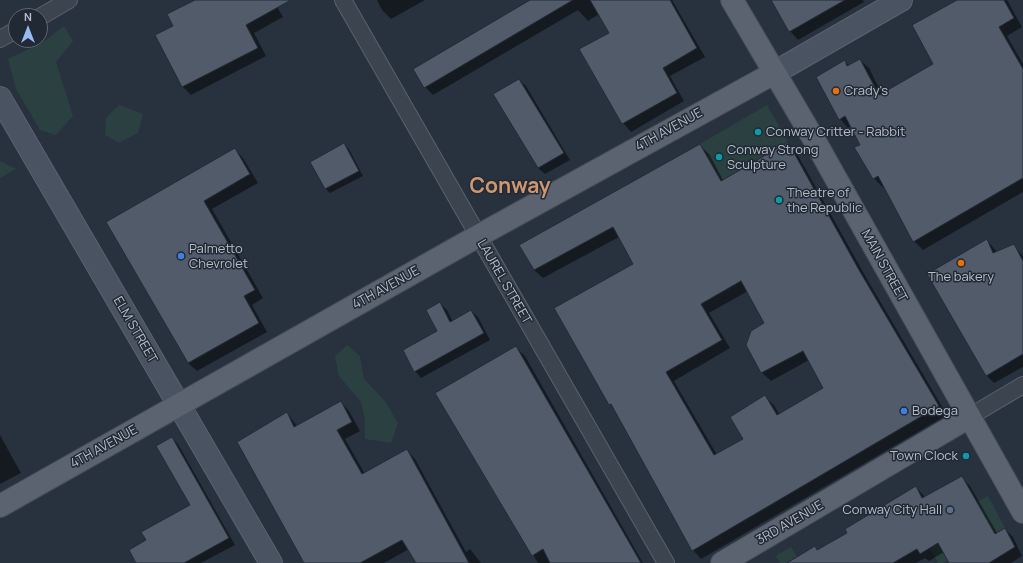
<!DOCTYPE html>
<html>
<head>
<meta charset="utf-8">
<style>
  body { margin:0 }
  #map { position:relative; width:1023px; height:563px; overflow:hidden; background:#28323f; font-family:Manrope,sans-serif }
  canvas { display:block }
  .north { position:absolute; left:8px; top:8px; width:40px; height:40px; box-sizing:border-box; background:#212935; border:1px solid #5d6571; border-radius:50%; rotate:0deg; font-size:11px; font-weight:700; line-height:16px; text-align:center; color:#b8bfca }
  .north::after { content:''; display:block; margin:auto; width:14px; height:18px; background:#96bbf1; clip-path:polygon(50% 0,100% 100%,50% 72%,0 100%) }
</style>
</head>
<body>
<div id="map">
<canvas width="1023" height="563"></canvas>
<div class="north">N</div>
</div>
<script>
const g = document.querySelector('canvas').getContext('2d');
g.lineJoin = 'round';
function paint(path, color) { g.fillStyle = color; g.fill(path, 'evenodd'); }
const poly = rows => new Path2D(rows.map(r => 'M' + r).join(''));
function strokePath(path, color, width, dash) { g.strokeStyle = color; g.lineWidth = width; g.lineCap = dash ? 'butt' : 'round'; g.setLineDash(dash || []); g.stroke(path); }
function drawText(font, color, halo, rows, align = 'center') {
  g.font = font + ' Manrope,sans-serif'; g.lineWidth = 3; g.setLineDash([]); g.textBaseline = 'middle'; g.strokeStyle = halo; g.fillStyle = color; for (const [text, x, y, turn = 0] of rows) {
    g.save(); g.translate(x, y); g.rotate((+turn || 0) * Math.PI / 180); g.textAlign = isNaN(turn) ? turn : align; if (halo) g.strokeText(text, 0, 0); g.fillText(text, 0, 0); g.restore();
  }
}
paint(poly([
  [64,26,73,41,56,62,73,116,56,135,40,130,16,89,8,59,42,43],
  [119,105,143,114,138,133,119,143,105,135,106,118],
  [767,105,788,142,721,181,700,144],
  [0,161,16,169,0,178],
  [347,345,360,356,364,379,385,401,398,423,391,443,365,439,365,420,361,402,339,376,335,356],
  [988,496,1005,528,943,563,938,563,921,533],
  [791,547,801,563,780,563,776,556]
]), '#2b4041');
paint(poly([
  [197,0,273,0,283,17,254,33,266,56,191,95,182,86,174,26],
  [377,0,425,0,391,19,382,10],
  [532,0,672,0,705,57,670,76,684,101,631,132,623,123,610,33,599,14,588,21,578,10,433,95,425,87],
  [772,0,863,0,864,2,798,40,790,31],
  [959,0,1007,0,1022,27,1007,36,1023,64,1023,192,923,250,914,241,885,185,882,187,874,178,862,145,851,126,848,128,840,119,845,61,849,66,860,60,869,68,882,94,934,65],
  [519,80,526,86,570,160,545,174,538,168,495,95],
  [788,143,796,152,867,279,947,415,701,559,693,550,614,409,610,404,635,265,619,237,543,278,534,270,521,246,700,145,709,154,723,180],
  [748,291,766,324,747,345,762,373,771,381,809,360,824,388,779,414,774,405,765,397,745,439,717,455,674,381,730,348,709,313],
  [344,145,349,149,363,176,330,193,326,189,311,162],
  [235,149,243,158,258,183,212,209,263,298,252,305,267,332,197,371,188,363,107,222],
  [987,240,997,252,1013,245,1023,256,1023,367,994,383,986,375],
  [440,303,447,310,453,322,471,311,478,317,490,340,421,378,415,371,438,331],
  [516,347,525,356,643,563,538,563,436,393],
  [341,402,349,411,360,431,345,439,365,474,407,450,415,459,466,552,470,549,481,563,417,563,409,549,384,563,305,563,287,413,297,426],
  [0,435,21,473,0,484],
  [172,438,178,444,235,545,201,563,137,563,148,541,192,506],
  [962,478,970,486,997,533,1005,529,1013,537,1022,556,1011,563,950,563,944,552,929,561,925,558,916,563,788,563,815,547,818,551,848,533,916,487,925,497]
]), '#0007');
const building = poly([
  [195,0,291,0,246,25,258,48,182,87,155,35,173,26,167,14,195,0],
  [530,0,573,0,424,88,413,69,530,0],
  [590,0,670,0,697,48,663,68,677,93,622,124,579,49,609,33,590,0],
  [771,0,845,0,789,32,771,0],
  [957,0,1004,0,1014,18,999,27,1023,69,1023,178,913,242,878,176,873,179,854,147,860,145,845,116,839,120,816,77,845,60,847,66,860,59,879,95,933,64,912,25,957,0],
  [519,79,564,153,538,168,493,94,519,79],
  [788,142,859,270,939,406,692,551,611,404,609,405,554,308,633,264,613,227,534,270,519,245,700,144,721,181,788,142],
  [741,281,764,323,751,331,746,345,761,373,803,351,823,388,777,415,765,395,730,417,743,439,714,455,666,372,722,340,701,304,741,281],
  [344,143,359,171,325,189,310,162,344,143],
  [235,148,250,174,204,201,255,290,244,296,259,323,188,363,106,222,235,148],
  [987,239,993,253,1014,244,1023,261,1023,354,986,376,927,274,987,239],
  [440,302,450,322,471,310,484,333,414,372,403,350,437,331,426,310,440,302],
  [516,346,641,563,550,563,543,549,532,556,435,393,516,346],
  [341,401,352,422,337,430,362,474,407,449,469,563,416,563,402,540,360,563,304,563,237,442,287,412,294,427,341,401],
  [172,437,229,538,184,563,136,563,129,550,146,540,141,532,190,505,156,446,172,437],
  [962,476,995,534,1005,528,1015,547,989,563,949,563,938,543,920,554,917,549,893,563,787,563,815,546,817,550,847,533,845,529,916,486,922,498,962,476]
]);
paint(building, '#515b6a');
strokePath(building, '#232b37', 1);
const street = poly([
  [343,0,666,563],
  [40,17,69,0],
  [0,39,16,30],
  [969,417,1023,385]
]);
const secondary = poly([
  [774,73,901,0],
  [0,98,271,563]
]);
const primary = poly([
  [732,0,816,143,1023,512],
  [0,506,478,236,774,73],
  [722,563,969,417]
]);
strokePath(street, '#5a626d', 18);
strokePath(secondary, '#5a626d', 24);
strokePath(primary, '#454d58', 24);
strokePath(street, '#3c444f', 16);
strokePath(secondary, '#4a5362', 22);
strokePath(primary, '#5a636f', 22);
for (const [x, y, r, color] of [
  [836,91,4,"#e8710a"],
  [758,132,4,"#0f9aa8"],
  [719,157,4,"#0f9aa8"],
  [779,200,4,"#0f9aa8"],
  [181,256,4,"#3f7fe0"],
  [961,263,4,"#e8710a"],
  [904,411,4,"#3f7fe0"],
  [966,456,4,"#0f9aa8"],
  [950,510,4,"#5c6f8a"]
]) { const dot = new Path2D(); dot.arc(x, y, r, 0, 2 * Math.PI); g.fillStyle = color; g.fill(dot); strokePath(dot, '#212935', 1.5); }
drawText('13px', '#b8bfca', '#212935', [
  ["Crady's",844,91],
  ["Conway Critter - Rabbit",766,132],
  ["Conway Strong",727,150],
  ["Sculpture",727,165],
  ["Theatre of",787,193],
  ["the Republic",787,208],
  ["Palmetto",189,249],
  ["Chevrolet",189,264],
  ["The bakery",961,277,"center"],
  ["Bodega",912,411],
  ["Town Clock",958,456,"right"],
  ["Conway City Hall",942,510,"right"]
], 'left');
drawText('13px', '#b8bfca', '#212935', [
  ["4TH AVENUE",669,130,-29],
  ["MAIN STREET",884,266,61],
  ["LAUREL STREET",504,282,60],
  ["4TH AVENUE",386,288,-29],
  ["ELM STREET",135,330,60],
  ["4TH AVENUE",104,447,-29],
  ["3RD AVENUE",790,523,-30]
]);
drawText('bold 21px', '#ce976f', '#212935', [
  ["Conway",510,187]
]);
</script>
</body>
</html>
